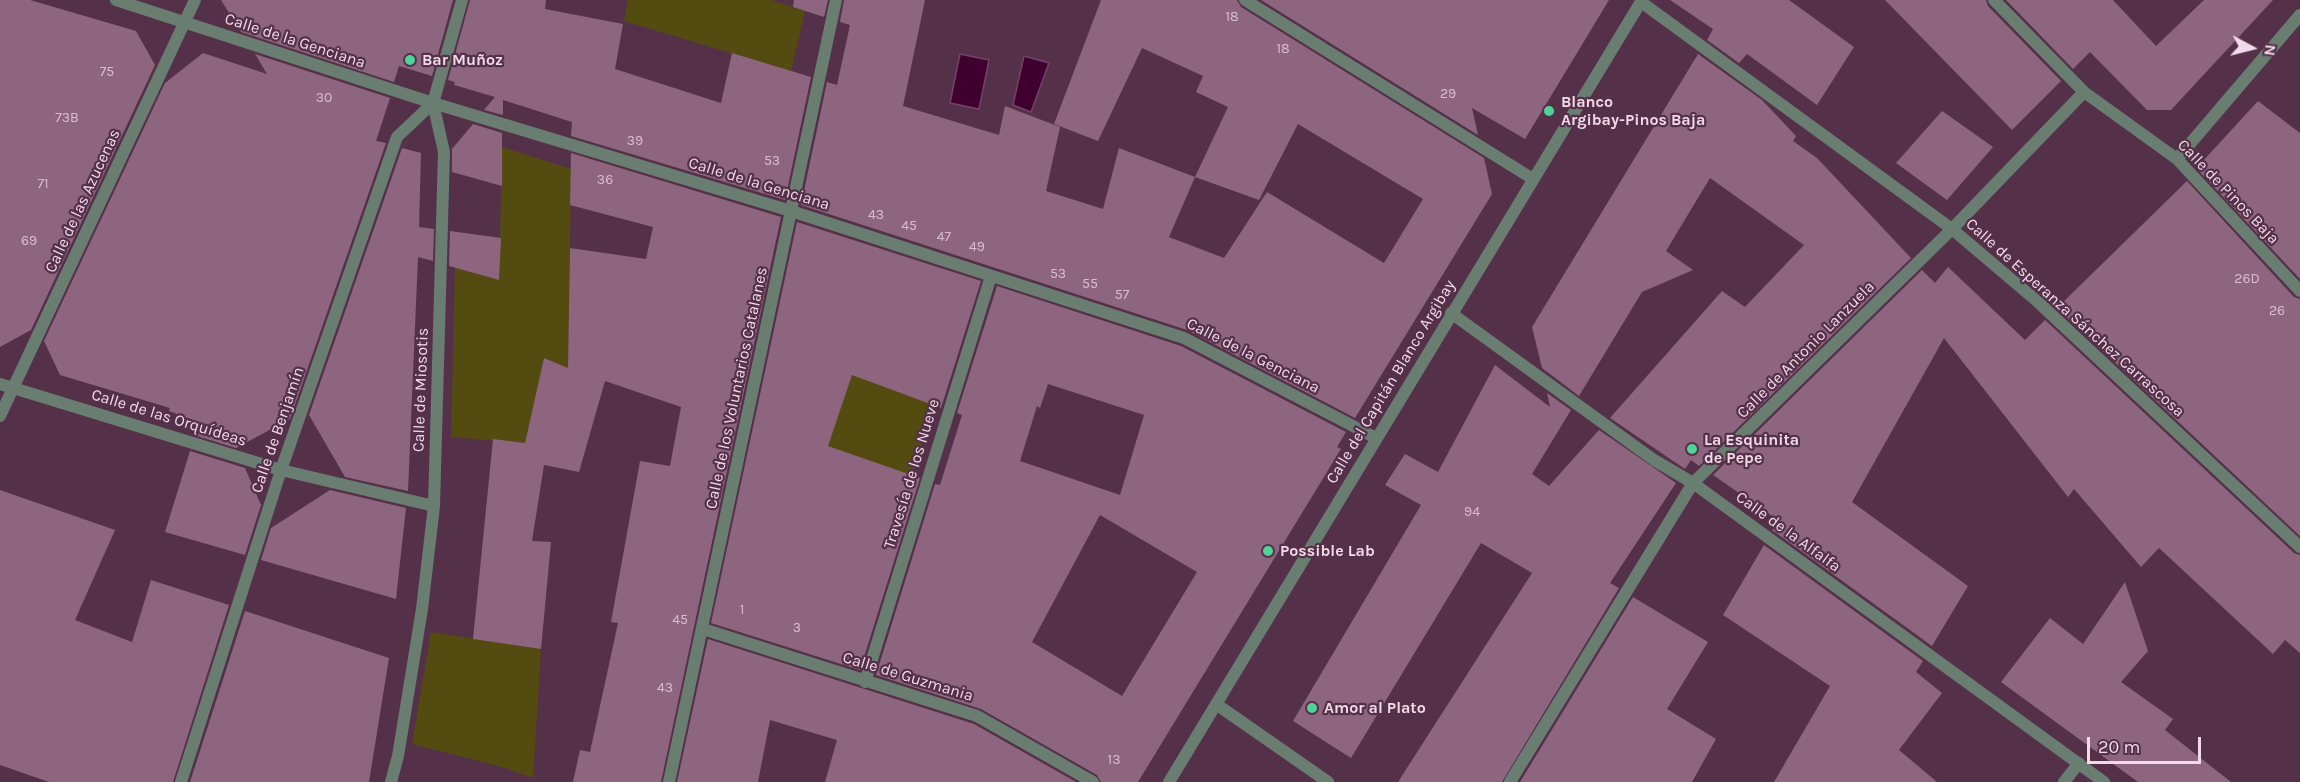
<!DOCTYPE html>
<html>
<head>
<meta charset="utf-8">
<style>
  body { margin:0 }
  #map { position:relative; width:2300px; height:782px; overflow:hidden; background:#553149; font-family:Karla,sans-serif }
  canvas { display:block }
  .north { position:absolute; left:2222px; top:18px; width:60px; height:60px; -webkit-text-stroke:4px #553149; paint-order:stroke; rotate:97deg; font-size:16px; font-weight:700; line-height:24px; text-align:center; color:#f2dae9 }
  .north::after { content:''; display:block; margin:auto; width:21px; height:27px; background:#f2dae9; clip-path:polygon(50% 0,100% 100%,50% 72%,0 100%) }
  .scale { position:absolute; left:2087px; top:737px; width:114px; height:27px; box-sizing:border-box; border:3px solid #f2dae9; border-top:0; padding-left:8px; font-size:18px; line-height:21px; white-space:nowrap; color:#f2dae9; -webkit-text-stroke:4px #553149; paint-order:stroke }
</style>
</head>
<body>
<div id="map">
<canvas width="2300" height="782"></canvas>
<div class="north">N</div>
<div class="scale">20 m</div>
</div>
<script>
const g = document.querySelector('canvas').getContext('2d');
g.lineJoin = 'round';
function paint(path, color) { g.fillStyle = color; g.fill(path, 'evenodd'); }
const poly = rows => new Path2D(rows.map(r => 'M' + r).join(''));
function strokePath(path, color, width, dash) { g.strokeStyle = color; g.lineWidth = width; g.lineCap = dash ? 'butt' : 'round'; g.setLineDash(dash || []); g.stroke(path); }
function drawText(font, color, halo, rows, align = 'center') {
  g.font = font + ' Karla,sans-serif'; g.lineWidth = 4.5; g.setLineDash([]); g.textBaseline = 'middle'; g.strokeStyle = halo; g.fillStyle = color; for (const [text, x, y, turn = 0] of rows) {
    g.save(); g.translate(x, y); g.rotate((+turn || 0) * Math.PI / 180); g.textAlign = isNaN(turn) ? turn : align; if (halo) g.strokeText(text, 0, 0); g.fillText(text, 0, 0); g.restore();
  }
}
paint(poly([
  [628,0,771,0,805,11,791,71,624,21],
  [502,147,571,169,568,368,544,359,525,443,451,437,455,268,499,280],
  [852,375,933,405,912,476,827,446],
  [431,632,541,649,533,778,502,767,412,744]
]), '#544b10');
const water = poly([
  [960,54,989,60,979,109,950,103,960,54],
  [1024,56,1049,63,1031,112,1013,105,1024,56]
]);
paint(water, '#3f0030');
strokePath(water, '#754168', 1.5);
paint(poly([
  [0,0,30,0,136,31,155,65,31,330,0,347],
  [221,0,453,0,432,76,399,66,394,82,241,32],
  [470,0,546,0,545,9,623,24,615,69,721,103,732,53,811,77,785,200,571,136,572,122,503,100,503,115,484,110,495,97,454,85,455,82,448,80],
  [794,0,828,0,824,17,793,7],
  [844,0,925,0,903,106,999,135,1005,106,1060,127,1046,191,1103,209,1119,148,1195,177,1228,107,1196,92,1203,76,1142,48,1098,141,1054,124,1101,0,1237,0,1241,7,1484,158,1492,194,1355,418,1187,330,801,205,827,82,837,85,850,25,840,22],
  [1298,124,1423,199,1384,263,1267,192,1224,258,1169,237,1195,177,1259,200],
  [1261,0,1609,0,1525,139,1472,108,1478,135],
  [1670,0,1789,0,1854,47,1817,105,1747,54,1739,63,1707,40,1713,29],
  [1885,0,1986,0,1988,6,2061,81,2012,130],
  [2006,0,2113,0,2156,46,2204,0,2273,0,2171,110,2147,110,2090,52,2073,69],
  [203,53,267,74,255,54,390,98,376,141,386,143,290,419,236,448,194,435,198,422,169,411,170,408,60,375,44,341,165,83],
  [1698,54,1762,100,1796,136,1793,141,1817,158,1911,258,1699,466,1691,460,1685,469,1610,418,1722,291,1745,307,1804,245,1710,178,1666,251,1693,270,1642,292,1579,396,1542,368,1532,327],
  [2258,101,2300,133,2300,279,2198,170,2204,164,2202,162],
  [1942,111,1993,147,1947,200,1896,163],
  [473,124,502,133,502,186,452,172,452,149],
  [402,148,421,153,419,227,434,229,433,261,418,257,408,491,345,477,309,415],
  [571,153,781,217,661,782,573,782,580,750,590,752,618,623,611,622,640,461,670,466,681,407,605,381,579,472,544,465,532,541,551,542,541,649,473,639,493,439,525,443,544,358,568,368,570,248,646,259,653,227,570,205],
  [2187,181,2294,297,2300,299,2300,536,2057,308],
  [797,222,981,281,941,408,852,375,828,446,920,478,860,670,711,623],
  [450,231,501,238,499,280,449,266],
  [1948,267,2025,340,2045,320,2294,553,2300,555,2300,653,2285,640,2273,654,2159,548,2141,567,2074,489,2068,497,1944,338,1852,502,1968,586,1932,646,1772,530,1778,520,1713,475,1922,270,1935,283],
  [997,286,1181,346,1346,432,1337,447,1341,449,1138,782,1101,782,1097,775,981,709,876,675,935,484,940,485,962,415,957,413],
  [1048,384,1144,415,1120,495,1020,461,1037,406,1040,408],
  [1100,515,1197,572,1122,696,1032,642],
  [1495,365,1550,407,1547,393,1571,410,1532,474,1549,486,1599,430,1676,483,1610,583,1619,588,1502,782,1398,782,1532,573,1481,543,1351,758,1293,721,1421,505,1385,485,1405,454,1438,472],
  [190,451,245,468,261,505,245,555,165,532],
  [0,490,115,530,75,620,132,642,151,580,229,605,173,782,49,782,0,765],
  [330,490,406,508,396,599,261,560,271,528],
  [1764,545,1923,661,1916,672,1942,693,1899,750,1937,782,1774,782,1830,686,1723,615],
  [2125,582,2148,651,2121,682,2173,719,2165,730,2231,782,2138,782,2001,682,2050,618,2083,644],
  [1633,597,1708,642,1667,709,1716,739,1692,782,1520,782],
  [245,611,389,658,369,782,190,782],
  [708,639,974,724,1076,782,825,782,837,740,770,720,758,782,677,782]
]), '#8d657f');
strokePath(poly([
  [116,0,433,103,791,211,1184,338,1376,438],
  [1245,0,1533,179],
  [1994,0,2084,92,2177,159,2300,291],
  [1641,2,1952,229,2038,302,2300,547],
  [2177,159,2300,15],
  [1451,313,1654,460,1693,483,2104,782],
  [0,384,281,470,434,506],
  [0,416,195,0],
  [703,629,977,716,1093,782],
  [865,682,991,276],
  [1216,704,1328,782],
  [181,782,281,470,397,137,433,103],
  [391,782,398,756,422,609,434,506,444,152,433,103,462,0],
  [669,782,836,0],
  [1169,782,1642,0],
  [1510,782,1693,483,1952,229,2084,92],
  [2064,782,2079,763]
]), '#697d71', 12);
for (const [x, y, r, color] of [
  [410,60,6,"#50d398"],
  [1549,111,6,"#50d398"],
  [1692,449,6,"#50d398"],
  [1268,551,6,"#50d398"],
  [1312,708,6,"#50d398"]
]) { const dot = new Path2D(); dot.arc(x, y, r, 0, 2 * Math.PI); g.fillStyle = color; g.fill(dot); strokePath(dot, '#553149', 2); }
drawText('14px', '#d9bdce', null, [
  ["18",1232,17],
  ["18",1283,49],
  ["75",107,72],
  ["29",1448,94],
  ["30",324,98],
  ["73B",67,118],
  ["39",635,141],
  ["53",772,161],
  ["36",605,180],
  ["71",43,184],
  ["43",876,215],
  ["45",909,226],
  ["47",944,237],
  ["69",29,241],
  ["49",977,247],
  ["53",1058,274],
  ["26D",2247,279],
  ["55",1090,284],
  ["57",1122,295],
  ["26",2277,311],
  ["94",1472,512],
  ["1",742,610],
  ["45",680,620],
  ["3",797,628],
  ["43",665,688],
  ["13",1114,760]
]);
drawText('16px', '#f2dae9', '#553149', [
  ["Calle de la Genciana",295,41,18],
  ["Calle de la Genciana",759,184,17],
  ["Calle de Pinos Baja",2228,192,46],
  ["Calle de las Azucenas",83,201,-65],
  ["Calle de Esperanza Sánchez Carrascosa",2075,318,42],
  ["Calle de Antonio Lanzuela",1806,350,-45],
  ["Calle de la Genciana",1253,356,27],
  ["Calle del Capitán Blanco Argibay",1391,382,-59],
  ["Calle de los Voluntarios Catalanes",737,388,-78],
  ["Calle de Miosotis",421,390,-88],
  ["Calle de las Orquídeas",169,418,17],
  ["Calle de Benjamín",278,430,-71],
  ["Travesía de los Nueve",912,474,-73],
  ["Calle de la Alfalfa",1788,532,36],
  ["Calle de Guzmania",908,677,17]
]);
drawText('bold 16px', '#f2dae9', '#553149', [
  ["Bar Muñoz",422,60],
  ["Blanco",1561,102],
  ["Argibay-Pinos Baja",1561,120],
  ["La Esquinita",1704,440],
  ["de Pepe",1704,458],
  ["Possible Lab",1280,551],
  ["Amor al Plato",1324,708]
], 'left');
</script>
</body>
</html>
